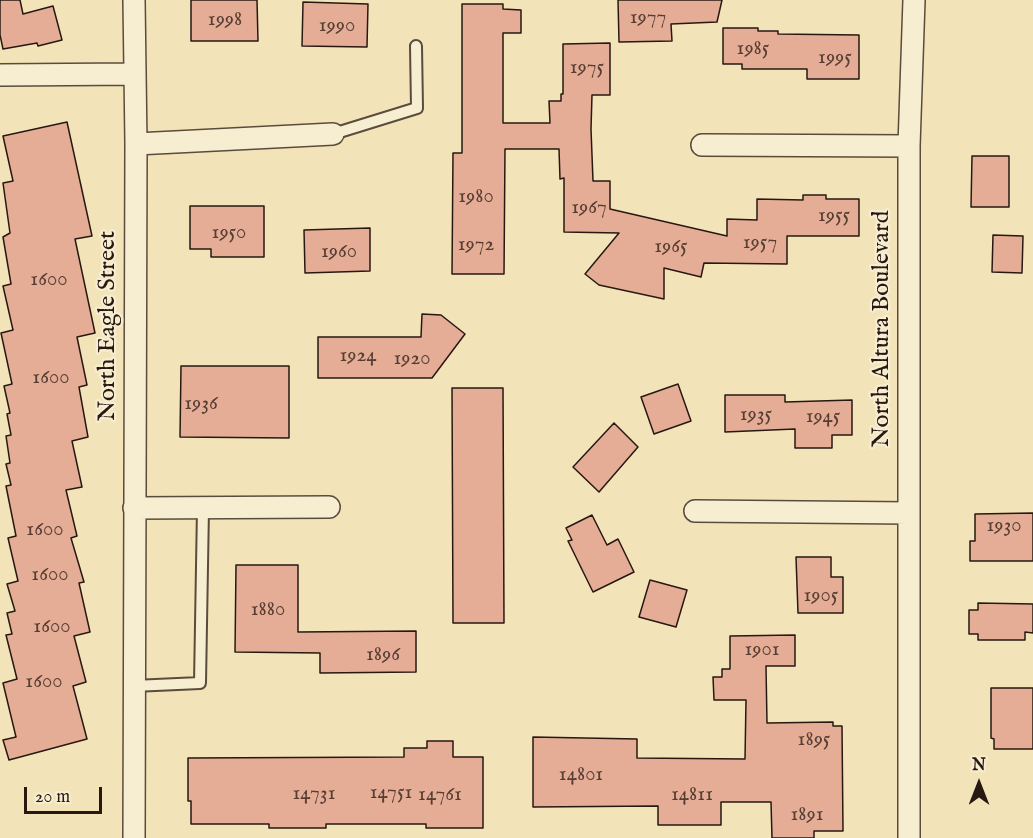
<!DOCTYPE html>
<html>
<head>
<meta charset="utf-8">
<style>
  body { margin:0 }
  #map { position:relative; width:1033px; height:838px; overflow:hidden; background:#f2e4b8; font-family:"IM FELL English",serif }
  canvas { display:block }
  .north { position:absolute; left:949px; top:754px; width:60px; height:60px; -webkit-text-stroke:4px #f7edd1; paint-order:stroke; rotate:0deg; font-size:16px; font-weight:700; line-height:24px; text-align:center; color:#271912 }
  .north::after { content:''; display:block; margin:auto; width:21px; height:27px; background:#271912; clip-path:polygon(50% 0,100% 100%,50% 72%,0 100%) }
  .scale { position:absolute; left:24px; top:787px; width:78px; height:27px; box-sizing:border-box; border:3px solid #271912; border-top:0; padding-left:8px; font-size:18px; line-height:21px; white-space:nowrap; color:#271912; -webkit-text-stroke:4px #f7edd1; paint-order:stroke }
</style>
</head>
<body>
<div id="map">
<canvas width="1033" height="838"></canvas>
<div class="north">N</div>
<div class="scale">20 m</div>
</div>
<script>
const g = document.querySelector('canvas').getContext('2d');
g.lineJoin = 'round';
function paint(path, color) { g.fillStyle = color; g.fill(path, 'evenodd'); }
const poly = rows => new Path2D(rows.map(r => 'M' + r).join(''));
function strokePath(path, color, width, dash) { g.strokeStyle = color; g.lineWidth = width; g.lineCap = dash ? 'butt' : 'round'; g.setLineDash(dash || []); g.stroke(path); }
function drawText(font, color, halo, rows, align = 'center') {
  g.font = font + ' "IM FELL English",serif'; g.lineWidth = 4.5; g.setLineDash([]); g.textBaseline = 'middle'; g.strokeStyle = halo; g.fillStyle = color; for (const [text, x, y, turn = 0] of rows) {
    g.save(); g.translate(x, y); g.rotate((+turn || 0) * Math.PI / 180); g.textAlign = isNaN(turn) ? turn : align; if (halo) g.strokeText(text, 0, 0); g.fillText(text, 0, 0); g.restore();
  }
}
const building = poly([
  [0,0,20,0,23,14,53,6,62,40,38,46,37,43,3,49,0,35,0,0],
  [191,0,257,0,258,41,191,41,191,0],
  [618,0,722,0,717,22,671,24,672,41,619,42,618,0],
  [303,2,368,4,367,47,302,46,303,2],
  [462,4,503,4,503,9,521,10,521,33,503,33,503,123,550,123,549,101,561,101,561,94,563,94,563,44,610,43,610,95,592,95,591,129,593,181,610,181,610,209,727,236,727,219,757,220,757,199,803,200,803,195,826,195,826,199,859,199,859,236,787,236,787,264,704,263,701,277,664,268,664,299,599,285,585,274,619,233,564,232,564,178,560,179,559,149,505,149,504,274,452,274,453,153,462,153,462,4],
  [723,28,758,28,758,31,778,31,778,34,859,35,859,79,807,79,807,69,742,69,742,64,723,64,723,28],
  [67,122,92,236,75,239,95,333,77,337,87,385,79,387,88,437,72,441,82,487,66,490,77,536,71,538,84,582,79,583,90,632,74,636,86,682,73,686,87,739,9,760,3,740,16,737,3,683,17,679,6,635,12,634,7,613,15,611,7,584,18,581,8,538,16,536,6,486,11,485,6,464,10,463,6,436,11,435,7,414,10,413,4,386,12,384,1,333,13,330,3,286,11,284,3,237,10,233,3,183,13,181,3,136,67,122],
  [972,156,1009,156,1009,207,971,207,972,156],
  [190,206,264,206,264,257,211,257,211,249,190,249,190,206],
  [370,228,370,271,305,273,304,230,370,228],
  [993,235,1023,236,1022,273,992,272,993,235],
  [422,314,441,315,465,334,432,378,318,378,318,337,421,337,422,314],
  [181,366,289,366,289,438,180,437,181,366],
  [678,384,691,421,654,434,641,397,678,384],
  [452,388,503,388,504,623,453,623,452,388],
  [725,395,785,395,785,402,852,400,852,435,832,435,832,448,795,448,795,429,725,432,725,395],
  [614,423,638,447,599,492,573,467,614,423],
  [1033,513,1033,561,970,561,970,541,975,541,975,514,1033,513],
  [592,515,607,545,618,539,634,572,593,592,568,541,572,540,566,528,592,515],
  [796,557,831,557,831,577,843,577,843,613,798,613,796,557],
  [236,565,298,565,298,632,416,631,416,672,320,673,320,653,235,652,236,565],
  [650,580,687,590,676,627,639,617,650,580],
  [978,603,1033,604,1033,633,1025,632,1025,640,978,640,978,634,969,634,969,610,978,610,978,603],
  [795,635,795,666,766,666,767,723,833,722,833,726,842,726,843,831,814,831,814,838,772,838,771,802,721,802,721,825,658,825,658,806,533,807,533,737,637,739,637,758,745,759,746,700,714,700,713,677,722,677,722,669,730,669,730,636,795,635],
  [991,688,1033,688,1033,749,994,749,994,739,991,738,991,688],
  [427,741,453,741,453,757,483,757,483,828,426,828,426,824,326,824,326,828,269,828,269,824,191,824,191,801,188,801,188,758,404,757,404,748,427,748,427,741]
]);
paint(building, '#e5ac96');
strokePath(building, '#271912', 1.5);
const service = poly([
  [333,134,417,108,416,46],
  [133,686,200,683,203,508]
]);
const minor = poly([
  [0,75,135,74],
  [136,144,333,134],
  [702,145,909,146],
  [134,508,329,507],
  [695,511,909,513],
  [134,838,136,144,134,0],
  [909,838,909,146,914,0]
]);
strokePath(service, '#5a4c3c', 14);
strokePath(minor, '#5a4c3c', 24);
strokePath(service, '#f7edd1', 10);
strokePath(minor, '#f7edd1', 21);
drawText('21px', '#563e33', null, [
  ["1977",648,19],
  ["1998",225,21],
  ["1990",337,27],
  ["1985",753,50],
  ["1995",835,59],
  ["1975",587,69],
  ["1980",476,198],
  ["1967",589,209],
  ["1955",834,217],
  ["1950",229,234],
  ["1957",760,244],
  ["1972",476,246],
  ["1965",671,248],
  ["1960",339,253],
  ["1600",49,281],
  ["1924",358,357],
  ["1920",412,360],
  ["1600",51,379],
  ["1936",201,405],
  ["1935",756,416],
  ["1945",823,418],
  ["1930",1004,527],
  ["1600",45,531],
  ["1600",50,576],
  ["1905",821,597],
  ["1880",268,611],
  ["1600",52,628],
  ["1901",762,651],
  ["1896",383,656],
  ["1600",44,683],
  ["1895",814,741],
  ["14801",581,776],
  ["14751",391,794],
  ["14731",314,795],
  ["14761",440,796],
  ["14811",692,796],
  ["1891",807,816]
]);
drawText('24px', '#271912', '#f7edd1', [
  ["North Eagle Street",109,326,-90],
  ["North Altura Boulevard",883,329,-90]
]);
</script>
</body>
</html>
